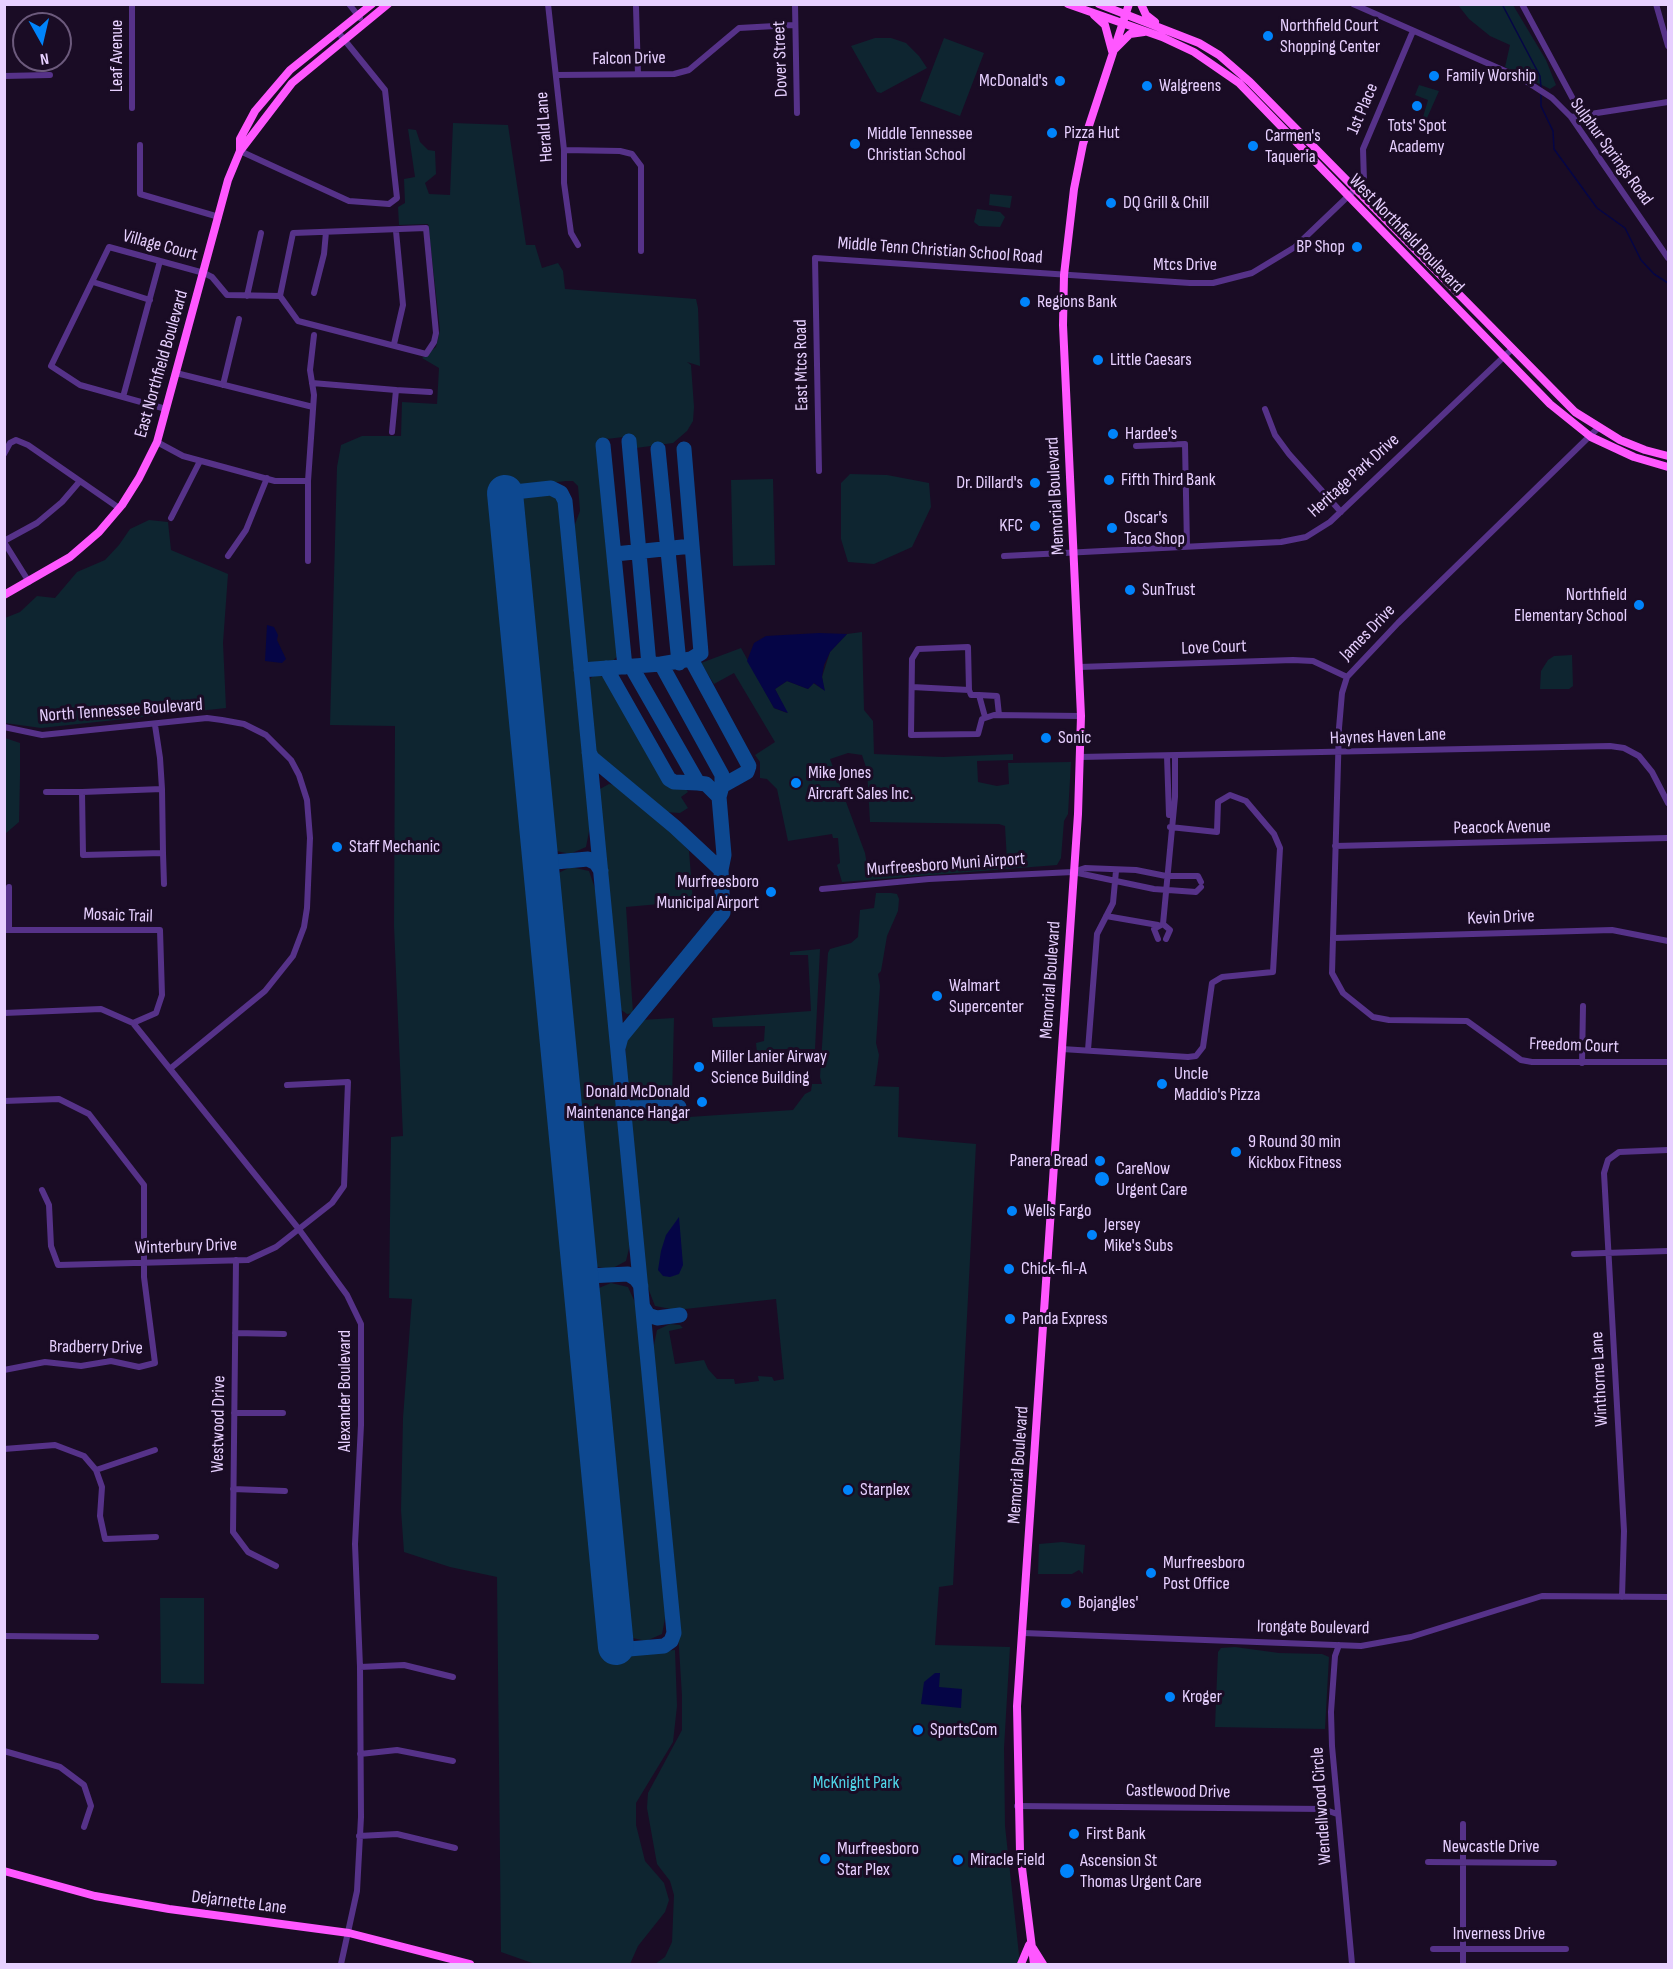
<!DOCTYPE html>
<html>
<head>
<meta charset="utf-8">
<style>
  body { margin:0 }
  #map { position:relative; width:1673px; height:1969px; overflow:hidden; background:#1a0c25; font-family:"Sofia Sans Condensed",sans-serif }
  canvas { display:block }
  .frame { position:absolute; inset:0; border:6px solid #e7d0ff; pointer-events:none }
  .north { position:absolute; left:12px; top:12px; width:60px; height:60px; box-sizing:border-box; background:#1a0c25; border:2px solid #6c5a7c; border-radius:50%; rotate:172deg; font-size:16px; font-weight:700; line-height:24px; text-align:center; color:#e7d0ff }
  .north::after { content:''; display:block; margin:auto; width:21px; height:27px; background:#0084fb; clip-path:polygon(50% 0,100% 100%,50% 72%,0 100%) }
</style>
</head>
<body>
<div id="map">
<canvas width="1673" height="1969"></canvas>
<div class="frame"></div>
<div class="north">N</div>
</div>
<script>
const g = document.querySelector('canvas').getContext('2d');
g.lineJoin = 'round';
function paint(path, color) { g.fillStyle = color; g.fill(path, 'evenodd'); }
const poly = rows => new Path2D(rows.map(r => 'M' + r).join(''));
function strokePath(path, color, width, dash) { g.strokeStyle = color; g.lineWidth = width; g.lineCap = dash ? 'butt' : 'round'; g.setLineDash(dash || []); g.stroke(path); }
function drawText(font, color, halo, rows, align = 'center') {
  g.font = font + ' "Sofia Sans Condensed",sans-serif'; g.lineWidth = 6; g.setLineDash([]); g.textBaseline = 'middle'; g.strokeStyle = halo; g.fillStyle = color; for (const [text, x, y, turn = 0] of rows) {
    g.save(); g.translate(x, y); g.rotate((+turn || 0) * Math.PI / 180); g.textAlign = isNaN(turn) ? turn : align; if (halo) g.strokeText(text, 0, 0); g.fillText(text, 0, 0); g.restore();
  }
}
paint(poly([
  [1458,5,1513,5,1546,60,1556,85,1550,89,1505,67,1510,45,1490,36,1469,19],
  [875,38,891,38,906,43,919,56,927,68,881,93,877,92,851,46],
  [944,38,984,53,960,116,920,101],
  [1419,85,1439,91,1427,118,1423,117,1428,100,1415,95],
  [453,123,508,125,526,245,535,245,542,268,558,263,563,271,565,289,696,299,698,308,700,366,687,362,691,365,694,407,693,421,687,431,673,443,636,448,632,436,598,440,619,655,609,664,592,664,585,659,584,652,572,532,580,511,578,486,573,481,566,481,491,490,605,1656,675,1650,677,1706,673,1742,636,1803,636,1825,645,1861,664,1883,669,1900,665,1912,638,1946,630,1964,535,1964,501,1952,497,1577,450,1567,404,1552,401,1510,403,1418,412,1299,389,1298,391,1137,403,1136,394,926,395,726,330,725,337,467,341,445,362,436,401,436,402,402,437,404,439,368,422,358,436,347,440,330,428,224,399,225,398,207,405,203,404,179,415,177,408,129,416,130,420,142,428,150,435,151,436,174,425,183,429,194,450,195],
  [990,194,1012,196,1010,208,989,205],
  [977,209,1000,212,1005,217,1000,227,979,226,974,222],
  [850,474,887,475,929,483,931,507,912,547,874,564,848,562,841,539,841,483],
  [773,479,775,565,733,566,731,480],
  [546,492,560,501,591,821,586,847,570,854,552,850,518,503,525,495],
  [149,520,168,522,171,550,228,574,223,643,226,708,41,728,5,723,5,618,20,612,37,596,55,598,77,572,105,560,119,545,130,529],
  [862,632,864,710,873,721,874,754,943,757,1013,754,1013,760,977,761,978,782,997,786,1009,784,1008,763,1071,762,1068,814,1064,821,1061,858,1057,865,842,882,837,865,840,863,838,838,833,838,832,834,788,841,777,789,767,779,760,778,760,762,755,755,775,742,734,673,714,684,701,663,741,648,774,708,787,713,775,689,787,681,808,689,813,683,824,690,822,677,830,652,847,634],
  [848,753,862,755,867,770,870,822,999,824,1005,826,1007,861,1002,864,944,868,903,868,878,873,868,871,865,853,830,759],
  [1572,655,1573,686,1569,689,1540,689,1541,671,1548,660,1554,656],
  [595,673,607,679,666,785,684,786,688,792,681,797,688,808,680,813,665,812,594,751,587,683],
  [5,738,20,743,20,776,19,822,5,834],
  [609,784,616,785,664,823,689,851,693,901,626,907,633,1013,627,1014,620,1009,618,1001,598,796,600,789],
  [571,867,589,871,598,897,608,987,625,1191,626,1178,632,1236,626,1261,611,1269,592,1266,575,1094,554,875],
  [876,893,891,893,897,894,899,899,898,911,887,936,881,971,878,974,880,986,876,1043,879,1055,875,1085,873,1086,899,1087,898,1137,976,1144,953,1585,939,1587,935,1645,1010,1647,1004,1748,1005,1826,1020,1964,655,1964,665,1957,672,1942,674,1895,670,1881,657,1864,647,1808,648,1793,682,1730,682,1696,676,1600,652,1355,657,1330,670,1324,680,1325,683,1328,669,1331,675,1364,704,1360,708,1369,717,1379,734,1379,735,1384,759,1381,758,1376,772,1377,774,1381,784,1379,776,1299,676,1310,655,1306,645,1280,629,1121,634,1113,682,1113,689,1117,793,1110,805,1094,811,1091,812,1084,822,1084,820,1077,828,953,830,949,851,943,858,937,860,910,874,908],
  [820,949,815,1049,772,1049,772,1056,766,1056,765,1054,757,1053,756,1043,764,1041,765,1026,713,1027,712,1018,811,1011,808,955,790,955,790,952],
  [674,1018,672,1099,669,1103,632,1103,627,1093,625,1040,641,1020],
  [611,1283,628,1287,639,1311,667,1608,662,1634,646,1641,628,1637,615,1512,594,1290],
  [1062,1542,1085,1545,1083,1574,1079,1570,1072,1574,1038,1574,1039,1544],
  [160,1598,204,1598,204,1684,161,1683],
  [1235,1647,1279,1653,1322,1654,1329,1657,1325,1729,1215,1727,1218,1652,1221,1648]
]), '#0e2530');
paint(poly([
  [267,625,274,627,278,635,277,640,286,659,282,663,265,661],
  [819,633,847,634,830,652,824,665,822,677,825,691,814,683,808,689,787,681,775,689,788,713,774,708,747,661,754,643,766,636],
  [679,1217,683,1265,679,1274,670,1277,663,1276,658,1270,661,1251,666,1235],
  [935,1673,940,1673,939,1687,962,1689,961,1708,921,1704,924,1682]
]), '#050546');
strokePath(poly([
  [1502,4,1540,76,1541,87],
  [1541,95,1541,106,1553,131,1554,149,1597,208,1625,228,1641,260,1654,274,1668,283]
]), '#050546', 1.5);
strokePath(poly([
  [629,441,649,665],
  [603,445,625,667],
  [658,449,679,663],
  [684,449,701,653,691,659],
  [505,493,551,488,561,493,565,501,674,1633,671,1641,664,1646,629,1649,616,1647],
  [615,554,692,546],
  [631,666,698,783,706,784,719,797,722,786,747,772,749,766,691,659,661,664],
  [606,668,669,779,674,782,698,783],
  [581,670,661,664,722,775,722,786],
  [589,752,592,758,675,827,721,870,723,913,621,1037,618,1048],
  [719,797,724,855,721,870],
  [543,882,546,867,555,862,588,859,596,863,601,871],
  [623,1105,628,1108,679,1107],
  [579,1264,588,1276,628,1274,636,1279,641,1286],
  [582,1294,584,1285,593,1278],
  [643,1307,648,1315,657,1318,680,1315]
]), '#0d4890', 15);
strokePath(poly([
  [505,493,616,1647]
]), '#0d4890', 36);
strokePath(poly([
  [132,4,132,108],
  [349,4,360,18],
  [548,4,564,150,564,183,571,233,578,245],
  [795,4,797,113],
  [1353,4,1521,78,1552,98,1571,117,1668,258],
  [1522,4,1581,114],
  [1656,4,1668,46],
  [636,7,638,74],
  [556,75,674,74,689,70,739,28,793,25],
  [4,76,50,75],
  [1571,117,1668,102],
  [140,145,140,194,219,217],
  [564,150,620,151,632,154,641,166,641,251],
  [240,151,349,201,389,204,397,198,385,90,338,32],
  [160,261,123,397,166,409],
  [93,282,150,300],
  [314,293,324,254,326,232],
  [247,296,261,233],
  [394,344,403,305,396,231],
  [176,373,313,407],
  [312,383,396,390,392,432],
  [223,385,239,319],
  [396,390,430,392],
  [123,397,80,385,51,366,109,247,204,273,212,277,227,295,280,296,298,321,426,354,434,342,436,333,426,228,293,233,280,296],
  [1265,409,1275,435,1289,454,1341,512],
  [1598,428,1398,623,1347,677,1342,693,1339,728,1332,973,1343,993,1373,1017,1389,1020,1467,1021,1521,1060,1532,1062,1668,1062],
  [157,442,183,456,275,481,308,481],
  [1136,446,1185,444,1187,546],
  [4,454,10,443,16,440,28,445,119,508],
  [819,471,815,258,1190,283,1213,283,1252,273,1295,247,1364,181,1363,149,1413,31],
  [171,518,200,461],
  [4,541,37,523,62,502,80,481],
  [4,542,29,582],
  [228,556,246,530,267,478],
  [1004,556,1281,542,1306,537,1330,522,1511,350],
  [308,561,308,481,314,395,310,370,314,335],
  [1079,667,1293,660,1313,661,1347,677],
  [912,687,969,690],
  [979,695,997,696,999,715],
  [985,717,979,695,971,695,969,690,968,647,918,649,912,659,911,735,978,734,982,719,994,715,1081,716],
  [155,725,160,758,162,789,163,853,83,855,82,792,162,789],
  [4,727,42,735,207,718,222,720,244,724,266,735,291,760,299,775,307,800,310,838,307,908,304,927,293,956,265,991,171,1068],
  [1167,756,1169,815],
  [1080,757,1610,746,1624,748,1639,756,1652,772,1668,803],
  [46,792,82,792],
  [1335,846,1668,838],
  [163,853,164,884],
  [1073,872,1154,889,1196,892,1201,887],
  [9,887,9,930],
  [822,889,929,879,1073,872,1085,868,1136,870,1166,876,1198,876,1201,882],
  [1106,916,1158,925],
  [1163,924,1175,797,1175,756],
  [4,930,160,930,162,995,156,1013,133,1023],
  [1333,938,1612,930,1668,941],
  [1158,939,1154,929,1163,924,1170,930,1166,939],
  [4,1013,101,1009,133,1023,298,1228,347,1295,361,1324,361,1425,355,1544,360,1667,361,1817,357,1891,341,1964],
  [1062,1049,1188,1057,1196,1056,1203,1047,1212,983,1222,977,1273,972,1280,848,1274,834,1246,801,1230,795,1218,802,1217,832,1170,827],
  [1088,1050,1097,934,1113,903,1116,871],
  [1582,1063,1583,1006],
  [4,1101,59,1099,89,1114,144,1185,144,1277,155,1363,139,1367,111,1361,81,1366,45,1362,4,1370],
  [42,1190,49,1205,51,1246,58,1265,248,1260,276,1247,332,1203,344,1186,348,1082,287,1085],
  [1574,1254,1668,1251],
  [236,1260,233,1532,248,1552,276,1566],
  [235,1333,284,1334],
  [234,1413,283,1413],
  [4,1449,55,1445,84,1456,96,1470,102,1487,100,1516,105,1539,156,1537],
  [96,1470,155,1450],
  [233,1489,285,1491],
  [1622,1597,1624,1531,1604,1173,1608,1160,1619,1152,1668,1150],
  [1023,1633,1361,1646,1411,1637,1542,1596,1668,1597],
  [4,1636,96,1637],
  [1339,1645,1335,1656,1331,1712,1332,1746,1352,1964],
  [360,1667,404,1665,453,1677],
  [4,1751,60,1767,84,1785,91,1806,84,1827],
  [360,1754,397,1750,453,1761],
  [1017,1806,1323,1809,1337,1814],
  [1463,1824,1463,1964],
  [359,1836,397,1834,455,1848],
  [1428,1862,1554,1863],
  [1433,1949,1566,1949]
]), '#563289', 6);
strokePath(poly([
  [1068,4,1162,37,1194,52,1239,83,1550,404,1591,437,1634,457,1668,467],
  [1099,4,1199,43,1219,55,1250,82,1575,412,1620,440,1645,450,1668,456],
  [1141,4,1146,15,1155,22],
  [1094,15,1105,25,1112,51],
  [1115,49,1130,34,1144,32],
  [240,151,292,83,388,4],
  [4,595,70,557,99,532,122,505,139,478,157,442,228,180,240,151,240,139,255,111,290,70,372,4],
  [4,1871,95,1896,169,1909,349,1933,470,1964],
  [1033,1948,1043,1964],
  [1021,1964,1029,1945],
  [1034,1964,1020,1852,1017,1706,1078,814,1081,716,1063,325,1064,275,1074,189,1083,144,1129,4]
]), '#ff57ff', 8);
for (const [x, y, r, color] of [
  [1268,36,6,"#0084fb"],
  [1434,76,6,"#0084fb"],
  [1060,81,6,"#0084fb"],
  [1147,86,6,"#0084fb"],
  [1417,106,6,"#0084fb"],
  [1052,133,6,"#0084fb"],
  [855,144,6,"#0084fb"],
  [1253,146,6,"#0084fb"],
  [1111,203,6,"#0084fb"],
  [1357,247,6,"#0084fb"],
  [1025,302,6,"#0084fb"],
  [1098,360,6,"#0084fb"],
  [1113,434,6,"#0084fb"],
  [1109,480,6,"#0084fb"],
  [1035,483,6,"#0084fb"],
  [1035,526,6,"#0084fb"],
  [1112,528,6,"#0084fb"],
  [1130,590,6,"#0084fb"],
  [1639,605,6,"#0084fb"],
  [1046,738,6,"#0084fb"],
  [796,783,6,"#0084fb"],
  [337,847,6,"#0084fb"],
  [771,892,6,"#0084fb"],
  [937,996,6,"#0084fb"],
  [699,1067,6,"#0084fb"],
  [1162,1084,6,"#0084fb"],
  [702,1102,6,"#0084fb"],
  [1236,1152,6,"#0084fb"],
  [1100,1161,6,"#0084fb"],
  [1102,1179,8,"#0084fb"],
  [1012,1211,6,"#0084fb"],
  [1092,1235,6,"#0084fb"],
  [1009,1269,6,"#0084fb"],
  [1010,1319,6,"#0084fb"],
  [848,1490,6,"#0084fb"],
  [1151,1573,6,"#0084fb"],
  [1066,1603,6,"#0084fb"],
  [1170,1697,6,"#0084fb"],
  [918,1730,6,"#0084fb"],
  [1074,1834,6,"#0084fb"],
  [825,1859,6,"#0084fb"],
  [958,1860,6,"#0084fb"],
  [1067,1871,8,"#0084fb"]
]) { const dot = new Path2D(); dot.arc(x, y, r, 0, 2 * Math.PI); g.fillStyle = color; g.fill(dot); strokePath(dot, '#1a0c25', 2); }
drawText('18px', '#e7d0ff', '#1a0c25', [
  ["Northfield Court",1280,26],
  ["Shopping Center",1280,47],
  ["Family Worship",1446,76],
  ["McDonald's",1048,81,"right"],
  ["Walgreens",1159,86],
  ["Tots' Spot",1417,126,"center"],
  ["Academy",1417,147,"center"],
  ["Pizza Hut",1064,133],
  ["Middle Tennessee",867,134],
  ["Christian School",867,155],
  ["Carmen's",1265,136],
  ["Taqueria",1265,157],
  ["DQ Grill & Chill",1123,203],
  ["BP Shop",1345,247,"right"],
  ["Regions Bank",1037,302],
  ["Little Caesars",1110,360],
  ["Hardee's",1125,434],
  ["Fifth Third Bank",1121,480],
  ["Dr. Dillard's",1023,483,"right"],
  ["Oscar's",1124,518],
  ["Taco Shop",1124,539],
  ["KFC",1023,526,"right"],
  ["SunTrust",1142,590],
  ["Northfield",1627,595,"right"],
  ["Elementary School",1627,616,"right"],
  ["Sonic",1058,738],
  ["Mike Jones",808,773],
  ["Aircraft Sales Inc.",808,794],
  ["Staff Mechanic",349,847],
  ["Murfreesboro",759,882,"right"],
  ["Municipal Airport",759,903,"right"],
  ["Walmart",949,986],
  ["Supercenter",949,1007],
  ["Miller Lanier Airway",711,1057],
  ["Science Building",711,1078],
  ["Uncle",1174,1074],
  ["Maddio's Pizza",1174,1095],
  ["Donald McDonald",690,1092,"right"],
  ["Maintenance Hangar",690,1113,"right"],
  ["9 Round 30 min",1248,1142],
  ["Kickbox Fitness",1248,1163],
  ["Panera Bread",1088,1161,"right"],
  ["CareNow",1116,1169],
  ["Urgent Care",1116,1190],
  ["Wells Fargo",1024,1211],
  ["Jersey",1104,1225],
  ["Mike's Subs",1104,1246],
  ["Chick-fil-A",1021,1269],
  ["Panda Express",1022,1319],
  ["Starplex",860,1490],
  ["Murfreesboro",1163,1563],
  ["Post Office",1163,1584],
  ["Bojangles'",1078,1603],
  ["Kroger",1182,1697],
  ["SportsCom",930,1730],
  ["First Bank",1086,1834],
  ["Murfreesboro",837,1849],
  ["Star Plex",837,1870],
  ["Miracle Field",970,1860],
  ["Ascension St",1080,1861],
  ["Thomas Urgent Care",1080,1882]
], 'left');
drawText('18px', '#e7d0ff', '#1a0c25', [
  ["Leaf Avenue",117,56,-90],
  ["Falcon Drive",629,59,-1],
  ["Dover Street",781,59,-92],
  ["1st Place",1363,109,-67],
  ["Herald Lane",545,127,-94],
  ["Sulphur Springs Road",1611,152,54],
  ["West Northfield Boulevard",1406,234,46],
  ["Village Court",160,246,15],
  ["Middle Tenn Christian School Road",940,251,4],
  ["Mtcs Drive",1185,265],
  ["East Northfield Boulevard",162,364,-74],
  ["East Mtcs Road",802,365,-91],
  ["Heritage Park Drive",1354,476,-42],
  ["Memorial Boulevard",1056,496,-93],
  ["James Drive",1368,633,-46],
  ["Love Court",1214,648,-2],
  ["North Tennessee Boulevard",121,711,-4],
  ["Haynes Haven Lane",1388,737,-2],
  ["Peacock Avenue",1502,828,-1],
  ["Murfreesboro Muni Airport",946,865,-4],
  ["Mosaic Trail",118,916,2],
  ["Kevin Drive",1501,918,-2],
  ["Memorial Boulevard",1051,980,-86],
  ["Freedom Court",1574,1046,2],
  ["Winterbury Drive",186,1247,-2],
  ["Bradberry Drive",96,1348,1],
  ["Winthorne Lane",1600,1379,-93],
  ["Alexander Boulevard",345,1391,-90],
  ["Westwood Drive",219,1424,-89],
  ["Memorial Boulevard",1019,1465,-86],
  ["Irongate Boulevard",1313,1628,1],
  ["Castlewood Drive",1178,1792,1],
  ["Wendellwood Circle",1322,1806,-94],
  ["Newcastle Drive",1491,1847],
  ["Dejarnette Lane",239,1903,7],
  ["Inverness Drive",1499,1934]
]);
drawText('18px', '#50d8eb', '#1a0c25', [
  ["McKnight Park",856,1783]
]);
</script>
</body>
</html>
